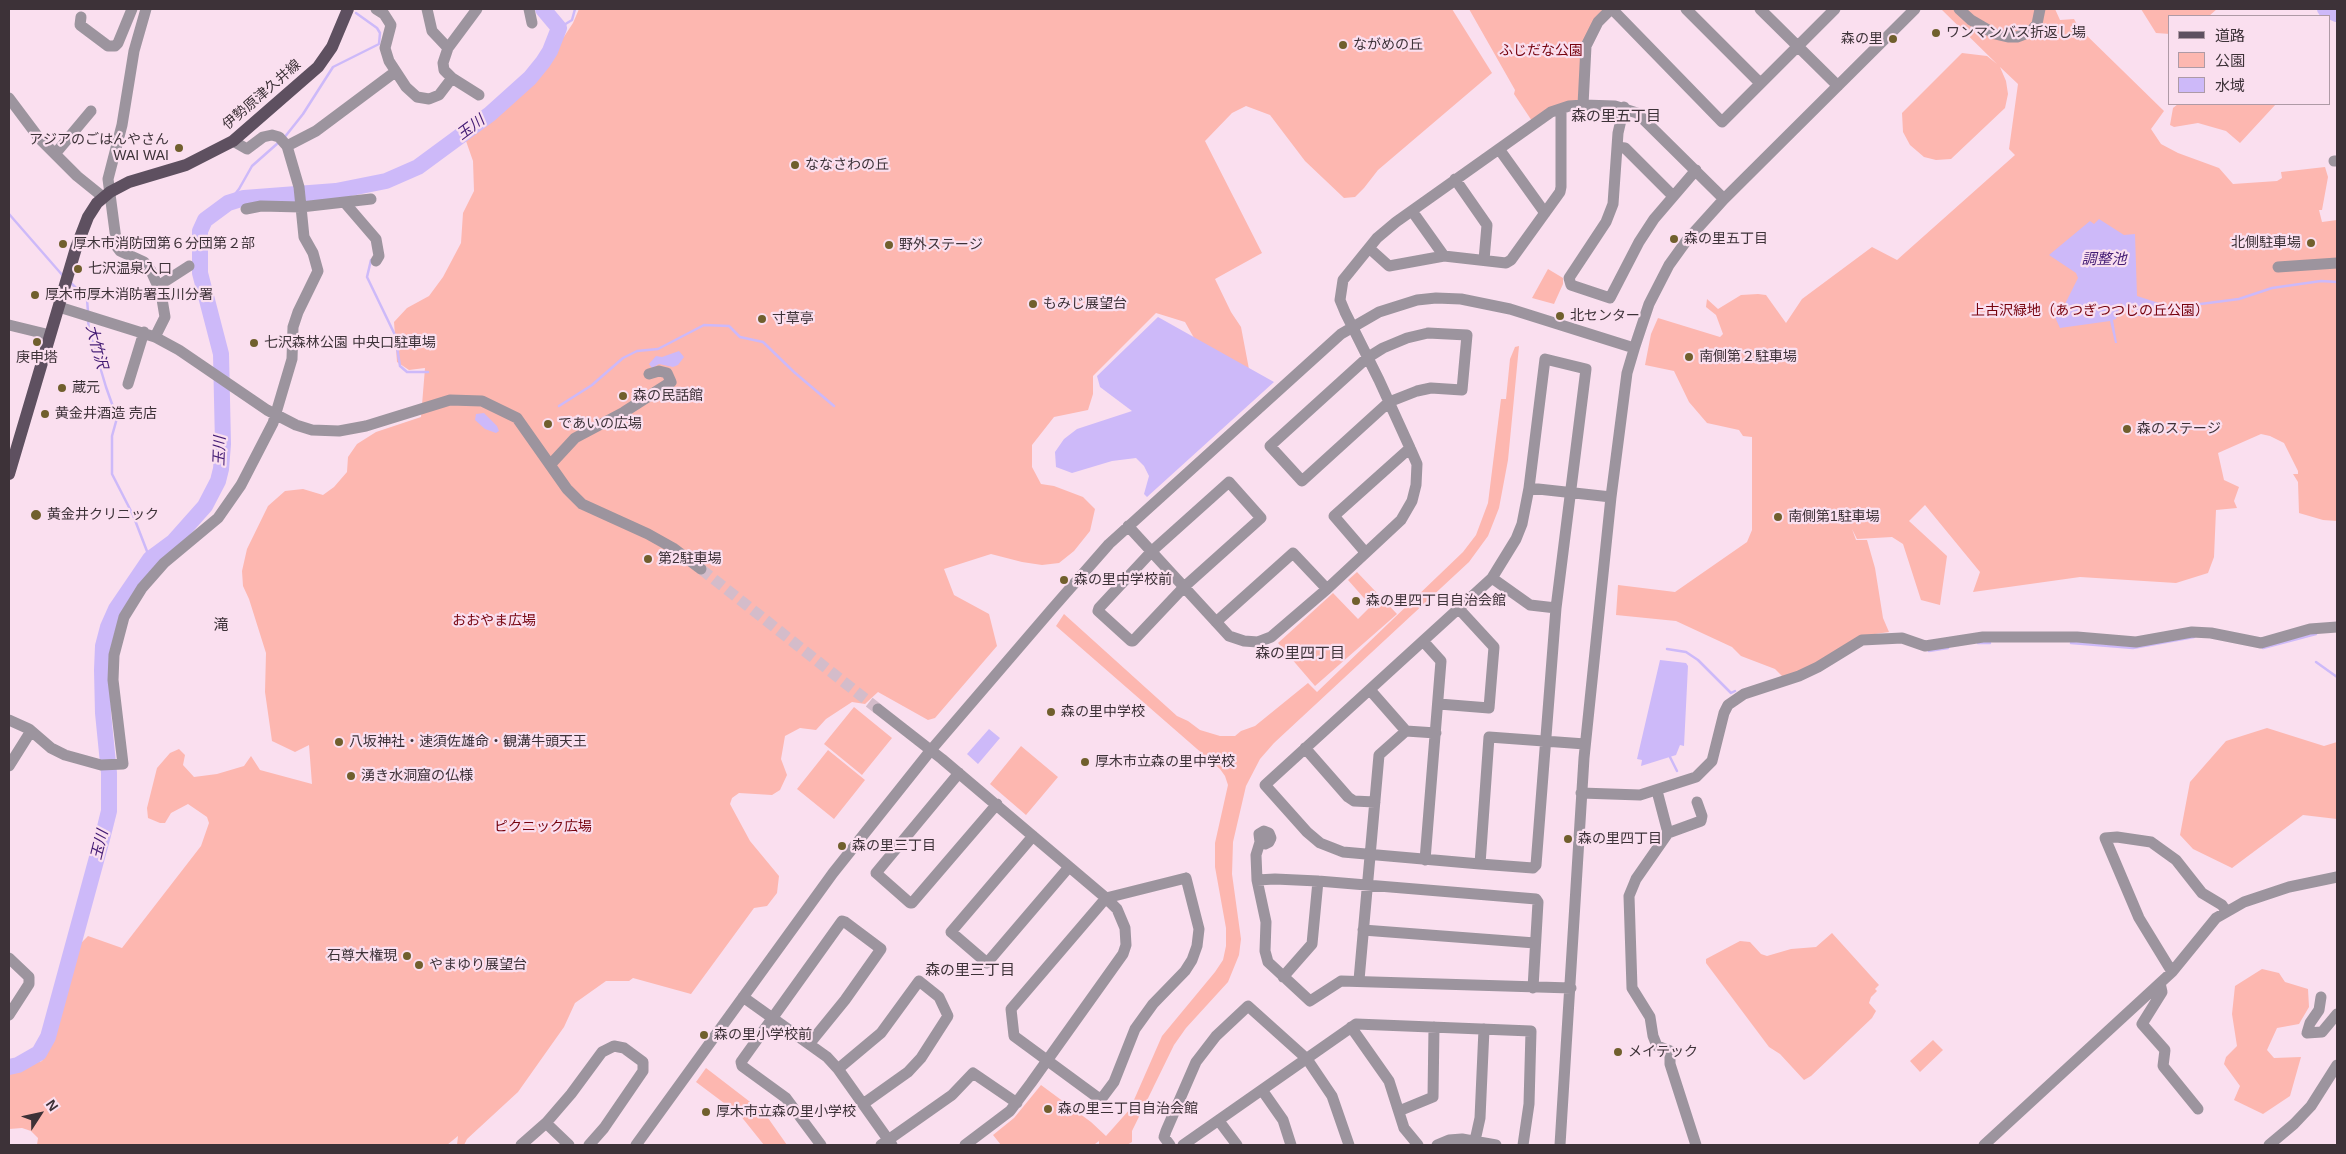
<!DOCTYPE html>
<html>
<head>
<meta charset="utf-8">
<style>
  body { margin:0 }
  #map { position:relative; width:2346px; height:1154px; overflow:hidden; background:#fadfef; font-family:Helvetica,"Noto Sans JP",sans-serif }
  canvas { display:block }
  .frame { position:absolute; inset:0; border:10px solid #3d3238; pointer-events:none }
  .legend { position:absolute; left:2168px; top:15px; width:162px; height:90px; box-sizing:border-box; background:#fadfef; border:1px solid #ae9aa6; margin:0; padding:6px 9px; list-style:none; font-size:15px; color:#3d3238 }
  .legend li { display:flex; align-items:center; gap:10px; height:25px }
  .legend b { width:25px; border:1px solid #ae9aa6 }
  .north { position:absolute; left:15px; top:1089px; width:50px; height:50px; -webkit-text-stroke:4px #fadfef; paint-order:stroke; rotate:55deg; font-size:14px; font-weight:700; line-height:20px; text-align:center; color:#3d3238 }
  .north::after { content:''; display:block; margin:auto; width:18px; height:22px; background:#3d3238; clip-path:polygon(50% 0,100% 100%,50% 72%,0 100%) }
</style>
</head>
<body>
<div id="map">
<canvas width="2346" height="1154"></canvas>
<div class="frame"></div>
<ul class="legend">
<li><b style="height:6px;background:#5e5060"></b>道路</li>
<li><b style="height:14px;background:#fdb7b0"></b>公園</li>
<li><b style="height:14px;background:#cdb9f9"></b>水域</li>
</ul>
<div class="north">N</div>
</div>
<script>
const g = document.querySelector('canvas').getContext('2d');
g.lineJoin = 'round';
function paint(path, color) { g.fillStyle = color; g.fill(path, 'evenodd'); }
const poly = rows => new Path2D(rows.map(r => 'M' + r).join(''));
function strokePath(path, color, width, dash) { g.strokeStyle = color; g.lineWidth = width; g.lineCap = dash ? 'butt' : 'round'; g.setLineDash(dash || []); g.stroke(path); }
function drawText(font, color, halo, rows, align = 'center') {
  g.font = font + ' Helvetica,"Noto Sans JP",sans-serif'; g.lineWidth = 4.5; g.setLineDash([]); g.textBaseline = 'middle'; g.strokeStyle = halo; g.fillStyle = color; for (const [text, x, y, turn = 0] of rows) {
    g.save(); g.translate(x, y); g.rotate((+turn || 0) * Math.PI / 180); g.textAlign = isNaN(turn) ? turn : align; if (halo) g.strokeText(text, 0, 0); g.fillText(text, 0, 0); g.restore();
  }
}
paint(poly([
  [579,9,1452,9,1492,73,1378,170,1364,188,1355,197,1344,198,1305,161,1270,115,1246,106,1232,113,1205,141,1262,253,1215,279,1231,312,1241,327,1252,385,1142,412,1198,345,1185,322,1156,313,1093,376,1093,394,1088,410,1054,417,1032,445,1032,467,1041,484,1054,486,1083,497,1095,509,1090,531,1074,551,1059,563,1042,565,1022,562,991,554,944,569,954,595,989,614,997,646,935,718,928,720,878,692,865,704,852,702,826,719,816,730,800,728,785,736,781,759,787,775,780,790,772,795,739,793,732,798,730,804,750,841,779,876,777,893,767,906,754,908,691,994,633,978,629,981,606,981,575,1003,564,1027,518,1092,467,1139,464,1145,457,1145,458,1136,447,1145,37,1145,38,1138,31,1131,22,1128,9,1129,9,1071,42,1061,50,1042,81,943,88,936,122,948,201,846,209,823,207,817,188,804,171,813,165,823,160,823,148,818,147,808,157,768,170,753,179,749,185,755,183,765,194,777,217,774,244,766,251,756,260,770,312,784,309,745,295,752,272,741,265,692,266,653,249,599,243,586,242,571,247,549,268,506,285,491,303,489,323,495,334,487,347,472,348,457,357,444,376,432,421,417,425,368,409,370,397,362,394,322,407,308,429,296,443,277,461,243,463,213,474,191,473,161,466,141,476,126,524,86,548,61,573,23],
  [1469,9,1609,9,1593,26,1579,103,1532,121,1514,94,1515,90],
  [1941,9,2055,9,2060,20,2074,19,2079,28,2164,111,2151,129,2161,144,2178,153,2219,168,2233,184,2277,181,2282,178,2281,172,2325,167,2328,177,2322,210,2319,210,2322,222,2337,220,2337,521,2323,520,2299,513,2298,482,2293,474,2298,474,2298,471,2284,443,2270,436,2261,434,2218,453,2224,480,2239,487,2234,501,2237,508,2216,510,2214,557,2208,573,2176,583,2080,577,1973,592,1980,572,1925,505,1909,521,1947,556,1940,605,1921,600,1903,544,1892,537,1857,539,1852,529,1856,540,1867,540,1875,568,1883,618,1889,632,1875,634,1817,664,1783,677,1775,669,1741,656,1732,647,1676,621,1616,615,1618,585,1675,592,1747,542,1752,530,1752,437,1743,436,1739,430,1707,423,1689,402,1674,371,1645,365,1651,334,1658,318,1720,337,1723,334,1716,315,1706,307,1707,299,1718,309,1741,295,1758,294,1766,295,1786,323,1802,299,1872,247,1897,260,2015,155,2009,149,2018,84,2000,67,2006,81,2008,94,2005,108,1951,159,1936,160,1924,157,1910,145,1903,132,1902,113,1962,53,1987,56,1997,64],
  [2141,9,2217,9,2209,16,2170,16,2170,34,2156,33],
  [2178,104,2276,104,2240,143,2226,131,2198,123,2174,127,2170,125,2173,108],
  [1548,269,1563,278,1563,284,1554,304,1532,298],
  [1519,346,1508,460,1499,508,1488,536,1469,562,1274,743,1260,759,1246,786,1233,842,1232,874,1241,939,1239,955,1228,982,1186,1028,1174,1045,1132,1131,1132,1142,1127,1145,1099,1145,1099,1141,1095,1144,1097,1145,1001,1145,993,1135,1014,1118,1041,1085,1091,1122,1106,1136,1130,1109,1162,1036,1215,972,1223,960,1226,946,1226,928,1215,867,1215,843,1228,785,1225,776,1220,769,1056,626,1064,614,1177,716,1188,721,1200,730,1220,736,1235,736,1241,731,1255,726,1308,683,1317,692,1463,552,1476,535,1488,503,1501,399,1506,399,1510,359,1515,347],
  [1357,572,1397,614,1315,686,1278,643,1333,593,1358,619,1371,606,1348,580],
  [854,707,892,738,862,775,824,744],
  [2267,728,2324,746,2337,742,2337,819,2303,815,2232,868,2193,849,2180,835,2190,782,2226,741],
  [1021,746,1058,777,1026,815,990,784],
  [828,750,865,780,834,819,797,789],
  [1832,933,1879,985,1875,989,1877,991,1871,997,1869,1003,1876,1011,1872,1018,1811,1076,1804,1080,1780,1054,1769,1047,1706,963,1706,959,1740,941,1750,942,1761,954,1767,956,1791,949,1816,947],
  [2262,969,2279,973,2285,982,2308,989,2309,1007,2299,1024,2277,1028,2267,1050,2274,1058,2301,1057,2290,1096,2263,1114,2234,1100,2240,1086,2224,1064,2226,1057,2237,1046,2232,1014,2235,986],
  [1933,1040,1943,1050,1920,1072,1910,1061],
  [706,1068,758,1108,768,1118,787,1145,764,1145,740,1115,696,1082]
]), '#fdb7b0');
paint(poly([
  [2099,219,2124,235,2135,234,2137,296,2162,304,2162,313,2157,313,2151,316,2135,316,2134,309,2127,310,2121,303,2116,319,2113,320,2117,343,2115,343,2110,321,2060,328,2054,315,2065,304,2078,278,2076,273,2049,255,2090,221,2094,224],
  [1158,317,1274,382,1147,497,1144,494,1149,476,1144,466,1136,458,1112,461,1072,473,1056,467,1055,452,1064,439,1077,429,1132,411,1100,387,1097,376],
  [679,351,684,357,678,365,673,367,659,364,652,368,649,364,656,356,662,357],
  [484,413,497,426,499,431,496,433,485,429,475,420,476,414],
  [1660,660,1686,663,1688,666,1684,746,1680,745,1676,755,1641,766,1642,760,1637,759],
  [989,729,1000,738,978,764,967,754]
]), '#cdb9f9');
strokePath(poly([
  [559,28,572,20,575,9],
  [284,138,303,114,333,67,379,44,380,33,377,28,356,13],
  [334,191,336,197],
  [228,203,239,189,252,166,278,143],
  [9,214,64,277],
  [371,260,367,277,395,335,400,366,407,372,428,372],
  [70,282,87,299,88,312],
  [2162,309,2239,299,2272,288,2321,281,2337,282],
  [88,320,89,330,106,387,117,418,112,436,112,474,133,515,150,559],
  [559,406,592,385,623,358,637,351,658,349,704,325,729,326,740,337,763,342,794,372,834,406],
  [1978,643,1990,643],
  [2071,643,2133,648,2194,637],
  [2263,648,2316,634],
  [1667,649,1686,652,1698,660,1731,693,1735,691],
  [1929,651,1948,648],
  [2316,662,2337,677],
  [1670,757,1677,771]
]), '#cdb9f9', 2.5);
strokePath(poly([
  [2325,9,2337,14],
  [9,1067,18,1065,39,1053,48,1037,102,839,109,811,109,773,103,713,102,670,103,646,108,627,116,609,150,559,173,542,205,506,218,481,221,469,223,444,221,354,200,273,200,231,205,220,228,203,244,198,336,191,386,181,418,167,490,114,530,78,543,62,550,51,559,28,543,9]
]), '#cdb9f9', 16);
strokePath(poly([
  [701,569,878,709]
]), '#d4bcca', 11, [11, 5.5]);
strokePath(poly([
  [146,9,134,51,122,125,108,179,117,247,120,251,144,262,151,271,161,293,165,317,155,337],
  [376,9,384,14,391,25,385,48,389,61,406,87,417,97,429,99,439,95,452,78],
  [427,9,432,31,448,48,443,63,444,70,452,78,479,95],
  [529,9,532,23],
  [1611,9,1598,22,1586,46,1583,105,1615,106,1637,113,1724,199],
  [1612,9,1722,122,1835,9],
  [1686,9,1760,83],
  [1760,9,1838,86],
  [1959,9,1971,20,1995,34,2008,37,2017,37,2030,32,2037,24,2040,9],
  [81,17,80,25,108,46,115,46,118,43,132,9],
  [448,48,477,9],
  [9,98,39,138,77,176,103,197],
  [1624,107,1618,133,1613,204,1606,222,1569,278,1571,285,1610,298,1639,242,1654,219,1696,170],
  [287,146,316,131,395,72],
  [1617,147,1625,148,1673,196],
  [1499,149,1545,213],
  [55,154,91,111],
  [2334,161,2337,161],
  [1455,179,1487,225,1484,260],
  [345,203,376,239,379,256,376,261],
  [246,209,261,206,301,207,371,199],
  [1412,211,1444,256],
  [1369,248,1389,266,1444,256,1506,263,1511,260,1560,192,1561,187,1561,109],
  [2278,267,2337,263],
  [158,286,189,266],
  [59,307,155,337,179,350,267,410,296,425,312,430,339,431,366,426,450,400,482,401,517,418,567,489,582,504,648,534,673,548,701,569],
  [9,325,50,335],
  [1428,333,1467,335,1462,390,1431,388,1417,391,1389,402,1302,481,1270,446,1367,358,1383,348,1407,338,1428,333],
  [128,384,144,332],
  [550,465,575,438,624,412,671,382,667,373,659,371,649,374],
  [1229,482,1261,518,1184,587,1133,641,1131,641,1098,611,1099,608,1152,551,1229,482],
  [1128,526,1229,636,1244,641,1258,642,1271,637,1327,589,1401,520,1412,501,1416,485,1417,464,1410,448,1379,380,1345,312,1340,300,1343,280,1377,238,1396,222,1551,112,1569,106,1583,105],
  [1365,552,1334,516,1410,448],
  [1492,578,1530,605,1556,608],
  [1216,622,1293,553,1327,589],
  [1423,641,1441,661,1425,860],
  [1370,690,1406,731],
  [1439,704,1489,708,1494,647,1459,609],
  [878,709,942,759,1106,898,1117,909,1125,928,1126,945,1123,954,1031,1083,1010,1111,965,1145],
  [9,720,29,729,51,748,65,755,101,765,123,764,113,680,114,655,124,617,142,588,164,563,218,518,241,485,273,423,292,359,293,327,298,312,318,271,313,253,304,237,299,187,287,146,279,137,272,135,263,137,247,149,233,141],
  [1585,744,1489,737,1480,864,1343,852,1320,843,1307,832,1265,785,1492,578,1516,539,1522,524,1529,488,1611,497],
  [1305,748,1348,797,1354,801,1375,802],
  [9,766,31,731],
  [959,773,876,873,910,903,912,903,997,804],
  [1657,791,1668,833,1636,879,1629,896,1632,988,1650,1017,1653,1036,1657,1046,1670,1051,1670,1064,1696,1145],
  [1581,793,1640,795,1696,777,1712,761,1724,713,1728,705,1744,694,1799,676,1818,667,1862,640,1902,638,1925,646,1983,637,2077,637,2136,642,2192,632,2211,633,2261,643,2310,629,2337,627],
  [1668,833,1701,821,1702,816,1697,802],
  [1033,836,951,932,987,963,1069,867],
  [1260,842,1265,844,1269,842,1271,838,1269,833,1264,831,1259,834,1260,842,1256,855,1257,880,1266,922,1265,951,1268,962,1310,1001,1341,981,1571,988],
  [1480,864,1533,868,1536,865,1556,608,1586,369,1545,359,1529,488],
  [1186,878,1199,929,1197,946,1192,960,1185,971,1153,1004,1135,1029,1114,1082,1102,1098,1097,1097,1014,1036,1011,1009,1106,898,1186,878],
  [1257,880,1275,879,1318,881,1536,899,1538,902,1533,988],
  [1363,930,1535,943],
  [9,958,29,977,29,984,9,1015],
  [2172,972,2139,918,2105,838,2117,837,2151,842,2176,860,2202,893,2222,905,2226,911],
  [1283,977,1312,944,1318,881],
  [1359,980,1379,755,1406,731,1436,733],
  [2160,983,2162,992,2142,1024,2165,1050,2163,1066,2198,1109],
  [743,997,827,1057,838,1069,892,1145],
  [2321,997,2319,1010,2310,1023,2307,1033,2322,1032,2337,1014],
  [1351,1027,1389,1081,1404,1128,1418,1145],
  [810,1043,845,1000,881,949,845,922,842,921,741,1062,742,1066,786,1098,821,1145],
  [838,1069,881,1033,919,981,939,997,948,1016,921,1058,908,1072,863,1104],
  [1262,1090,1283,1120,1291,1145],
  [1399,1111,1433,1097,1434,1027],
  [1219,1121,1237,1145],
  [546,1123,569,1145],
  [521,1145,546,1123,571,1094,602,1052,614,1046,624,1048,643,1062,643,1071,604,1128,589,1145],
  [636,1145,833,873,931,750,1052,609,1109,544,1341,334,1379,312,1417,300,1436,298,1461,299,1510,309,1634,348],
  [881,1145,952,1095,973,1073,1017,1103],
  [1170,1145,1164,1137,1166,1131,1196,1062,1216,1036,1248,1006,1307,1059,1332,1096,1349,1145],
  [1183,1145,1356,1024,1531,1031,1529,1104,1523,1145],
  [1437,1145,1449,1140,1462,1139,1496,1145],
  [1474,1145,1480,1118,1484,1029],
  [1560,1145,1584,758,1611,497,1627,373,1635,346,1649,304,1669,265,1687,240,1724,199,1915,9],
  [1984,1145,2172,972,2216,918,2244,902,2289,887,2337,877],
  [2269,1145,2294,1124,2311,1106,2337,1065]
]), '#9c949e', 11);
strokePath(poly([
  [9,474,76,248,88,217,97,203,110,192,129,182,186,165,233,141,318,67,332,47,348,9]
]), '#5e5060', 12);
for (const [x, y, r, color] of [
  [1936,33,5,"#705f2d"],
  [1893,39,5,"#705f2d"],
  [1343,45,5,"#705f2d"],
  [179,148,5,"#705f2d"],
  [795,165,5,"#705f2d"],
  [1674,239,5,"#705f2d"],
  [2311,243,5,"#705f2d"],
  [63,244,5,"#705f2d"],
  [889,245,5,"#705f2d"],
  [78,269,5,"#705f2d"],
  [35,295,5,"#705f2d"],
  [1033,304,5,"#705f2d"],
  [1560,316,5,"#705f2d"],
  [762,319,5,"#705f2d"],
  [37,342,5,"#705f2d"],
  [254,343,5,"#705f2d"],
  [1689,357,5,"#705f2d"],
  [62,388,5,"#705f2d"],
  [623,396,5,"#705f2d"],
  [45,414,5,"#705f2d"],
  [548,424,5,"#705f2d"],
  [2127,429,5,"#705f2d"],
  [36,515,6,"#705f2d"],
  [1778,517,5,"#705f2d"],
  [648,559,5,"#705f2d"],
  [1064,580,5,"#705f2d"],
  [1356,601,5,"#705f2d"],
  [1051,712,5,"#705f2d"],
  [339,742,5,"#705f2d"],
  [1085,762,5,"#705f2d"],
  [351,776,5,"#705f2d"],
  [1568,839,5,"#705f2d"],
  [842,846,5,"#705f2d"],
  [407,956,5,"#705f2d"],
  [419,965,5,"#705f2d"],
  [704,1035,5,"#705f2d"],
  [1618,1052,5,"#705f2d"],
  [1048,1109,5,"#705f2d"],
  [706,1112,5,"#705f2d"]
]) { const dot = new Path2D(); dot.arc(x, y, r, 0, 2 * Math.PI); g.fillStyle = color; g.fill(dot); strokePath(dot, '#fadfef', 2); }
drawText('14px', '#3d3238', '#fadfef', [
  ["ワンマンバス折返し場",1946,33],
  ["森の里",1883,39,"right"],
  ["ながめの丘",1353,45],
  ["アジアのごはんやさん",169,140,"right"],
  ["WAI WAI",169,156,"right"],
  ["ななさわの丘",805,165],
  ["森の里五丁目",1684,239],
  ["北側駐車場",2301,243,"right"],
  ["厚木市消防団第６分団第２部",73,244],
  ["野外ステージ",899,245],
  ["七沢温泉入口",88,269],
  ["厚木市厚木消防署玉川分署",45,295],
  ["もみじ展望台",1043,304],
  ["北センター",1570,316],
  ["寸草亭",772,319],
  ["七沢森林公園 中央口駐車場",264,343],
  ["南側第２駐車場",1699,357],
  ["庚申塔",37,358,"center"],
  ["蔵元",72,388],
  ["森の民話館",633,396],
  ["黄金井酒造 売店",55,414],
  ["であいの広場",558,424],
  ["森のステージ",2137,429],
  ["黄金井クリニック",47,515],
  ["南側第1駐車場",1788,517],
  ["第2駐車場",658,559],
  ["森の里中学校前",1074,580],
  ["森の里四丁目自治会館",1366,601],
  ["森の里中学校",1061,712],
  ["八坂神社・速須佐雄命・観溝牛頭天王",349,742],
  ["厚木市立森の里中学校",1095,762],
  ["湧き水洞窟の仏様",361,776],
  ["森の里四丁目",1578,839],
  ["森の里三丁目",852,846],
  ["石尊大権現",397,956,"right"],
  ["やまゆり展望台",429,965],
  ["森の里小学校前",714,1035],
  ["メイテック",1628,1052],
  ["森の里三丁目自治会館",1058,1109],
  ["厚木市立森の里小学校",716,1112]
], 'left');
drawText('14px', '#76030e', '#fadfef', [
  ["ふじだな公園",1541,51],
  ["上古沢緑地（あつぎつつじの丘公園）",2090,311],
  ["おおやま広場",494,621],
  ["ピクニック広場",543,827]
]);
drawText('14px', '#3d3238', '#fadfef', [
  ["伊勢原津久井線",262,95,-41]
]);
drawText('15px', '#3d3238', '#fadfef', [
  ["森の里五丁目",1616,117],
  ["滝",221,626],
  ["森の里四丁目",1300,654],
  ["森の里三丁目",970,971]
]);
drawText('italic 15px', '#431b74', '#fadfef', [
  ["玉川",471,128,-37],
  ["調整池",2104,260],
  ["大竹沢",96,347,75],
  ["玉川",220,451,-88],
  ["玉川",100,845,-76]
]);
</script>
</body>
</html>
